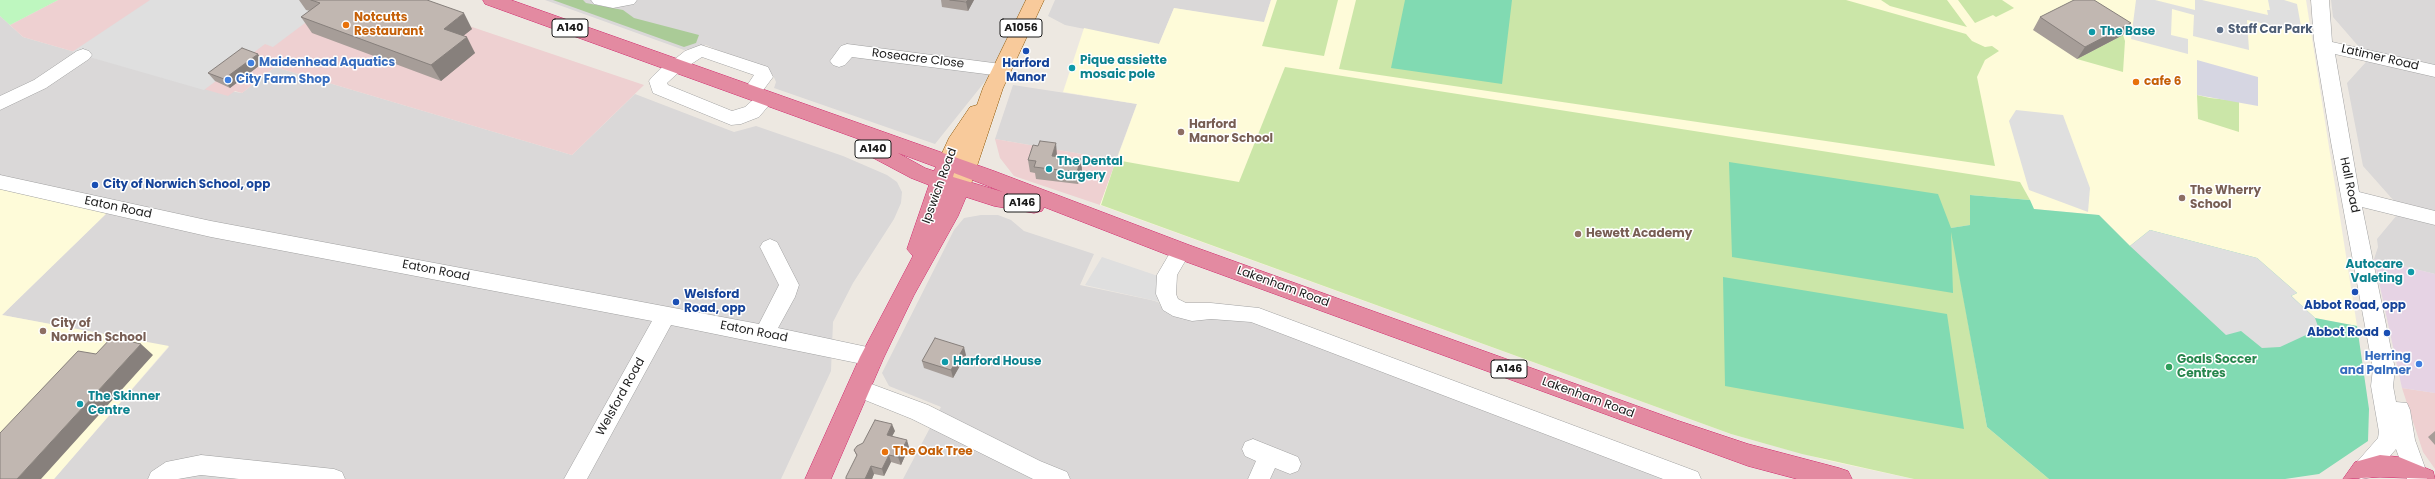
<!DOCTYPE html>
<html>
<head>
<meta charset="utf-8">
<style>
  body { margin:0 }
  canvas { display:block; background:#ede8e1 }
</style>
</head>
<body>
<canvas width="2435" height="479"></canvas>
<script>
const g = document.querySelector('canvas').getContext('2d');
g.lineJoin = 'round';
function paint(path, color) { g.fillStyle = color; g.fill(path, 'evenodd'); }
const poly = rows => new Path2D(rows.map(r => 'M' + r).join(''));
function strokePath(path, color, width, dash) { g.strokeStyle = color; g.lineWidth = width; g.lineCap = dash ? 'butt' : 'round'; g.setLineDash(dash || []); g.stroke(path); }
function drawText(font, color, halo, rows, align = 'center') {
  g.font = font + ' Poppins,sans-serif'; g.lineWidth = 3; g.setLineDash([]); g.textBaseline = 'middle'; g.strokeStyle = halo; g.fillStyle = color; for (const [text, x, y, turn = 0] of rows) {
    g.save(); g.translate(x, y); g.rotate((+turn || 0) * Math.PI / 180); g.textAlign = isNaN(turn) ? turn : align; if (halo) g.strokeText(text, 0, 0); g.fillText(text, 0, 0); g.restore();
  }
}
paint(poly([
  [545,0,1026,0,991,74,935,144,774,88,776,82,773,75,706,45,684,50],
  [1055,0,1271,0,1264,23,1174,8,1159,44,1065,25,1048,16],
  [2331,0,2435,0,2435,274,2374,259,2378,247,2377,239,2397,215,2395,202,2363,166,2347,83,2366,62,2366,55,2333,17],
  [0,16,23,37,186,84,242,93,275,67,572,155,635,94,734,132,756,126,843,156,887,175,897,182,902,192,901,203,894,219,853,283,833,322,831,371,781,479,54,479,169,347,2,315,110,210,0,183],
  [1013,85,1137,104,1116,160,995,139],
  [981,215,998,215,1011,220,1024,231,1094,254,1080,285,1151,300,1158,302,1163,309,1248,320,1676,479,903,479,941,407,889,386,882,373,954,230,964,218]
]), '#dad8d8');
paint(poly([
  [58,0,392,0,644,85,572,155,275,67,242,93,235,91,228,96,23,37,10,25],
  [995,139,1116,160,1100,205,1014,176,1000,158],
  [2402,388,2435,393,2435,469,2423,452]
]), '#eed0d1');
paint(poly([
  [2374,259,2435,274,2435,393,2402,388]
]), '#e6d3e4');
paint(poly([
  [1271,0,2306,0,2357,326,2315,318,2291,295,2297,293,2130,246,2099,215,2034,209,1970,195,1951,228,1987,427,2049,479,1914,479,1826,460,1731,434,1100,205,1137,104,1063,92,1084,28,1159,44,1174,8,1264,22],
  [0,183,111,209,2,315,169,346,54,479,0,479]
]), '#fefbd9');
paint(poly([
  [1277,0,1338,0,1324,56,1262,46],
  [1356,0,1846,0,1966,34,1972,41,1985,47,1992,46,1999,51,1985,60,1977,77,1995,166,1339,69],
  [1881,0,1947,0,1967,27,1890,6],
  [1958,0,2002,0,2014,8,1996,17,1993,15,1975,23],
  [2123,35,2125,41,2123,72,2077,59],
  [1285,67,2020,182,2030,200,1970,195,1970,225,1951,228,1987,427,2049,479,1914,479,1802,454,1731,434,1101,205,1116,160,1239,182],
  [2197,95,2210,98,2239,101,2239,132,2198,119]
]), '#cbe6a8');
paint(poly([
  [553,0,583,0,586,3,623,10,634,18,699,35,696,43,684,47]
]), '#aacb97');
paint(poly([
  [0,0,58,0,10,25,0,16]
]), '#bef7bf');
paint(poly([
  [1405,0,1512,0,1502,84,1391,68],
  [1729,162,1938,194,1951,228,1970,225,1970,195,2030,200,2034,209,2099,215,2130,246,2150,230,2257,258,2297,293,2291,296,2315,318,2357,326,2369,409,2368,441,2319,474,2285,479,2049,479,1987,427,1951,232,1953,293,1732,257],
  [1723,277,1947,314,1964,429,1725,386]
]), '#81dab2');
paint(poly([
  [150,0,319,0,317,14,273,47,265,44,204,90,72,52],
  [2136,0,2155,0,2195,10,2195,0,2202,0,2268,15,2267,10,2270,10,2268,0,2284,0,2297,4,2302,32,2247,20,2249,50,2193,36,2194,15,2172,9,2171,35,2188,39,2188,54,2131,39],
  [2016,110,2063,115,2090,188,2088,212,2029,190,2009,121],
  [2150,230,2257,258,2297,293,2291,296,2315,318,2319,329,2280,347,2262,348,2241,331,2226,335,2130,246],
  [1102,257,1161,277,1165,303,1085,285]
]), '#dfdfdf');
paint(poly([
  [2197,60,2258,77,2258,106,2197,95]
]), '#d6d6e2');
const minor = poly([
  [591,0,637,0,634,4,613,8,594,4,591,0],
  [2311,0,2329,0,2332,42,2435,65,2435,77,2335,54,2359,192,2435,211,2435,225,2362,207,2395,369,2393,386,2396,402,2407,403,2410,410,2415,440,2428,476,2427,479,2407,479,2396,449,2372,477,2361,479,2356,477,2353,470,2356,463,2378,438,2379,432,2371,386,2373,369,2331,142,2314,40,2311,0],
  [847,44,1001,64,1007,66,1010,70,1007,74,1001,76,852,57,845,65,839,67,833,65,830,61,833,57,841,46,847,44],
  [701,45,768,67,773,77,761,93,772,93,775,98,759,117,741,124,731,125,653,93,649,81,652,77,669,61,675,59,685,51,701,45],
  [702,57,754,75,742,93,745,97,755,98,745,107,732,111,668,85,667,83,679,72,702,57],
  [83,49,89,51,92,55,89,59,46,88,0,110,0,96,34,80,77,51,83,49],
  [0,175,211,221,759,324,779,285,760,247,763,242,770,239,777,242,799,285,795,297,778,328,872,348,880,351,883,357,880,363,872,366,671,325,587,479,564,479,652,321,211,237,0,189,0,175],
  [1181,243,1188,246,1191,251,1177,275,1176,294,1178,299,1186,303,1211,303,1259,308,1698,472,1701,479,1663,479,1251,322,1211,319,1192,321,1173,316,1163,310,1156,294,1157,275,1174,246,1181,243],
  [858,379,928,405,1040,461,1067,472,1070,479,1033,479,912,419,850,394,847,388,850,382,858,379],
  [1253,439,1298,457,1301,464,1298,471,1290,474,1275,468,1270,479,1248,479,1256,461,1245,456,1242,449,1245,442,1253,439],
  [201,455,334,469,342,472,345,479,239,479,201,475,178,479,148,479,151,472,166,462,201,455]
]);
const major = poly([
  [1026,0,1044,0,1003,88,970,187,967,193,959,195,951,193,948,187,955,169,947,172,940,169,937,164,949,138,970,107,977,105,983,88,1026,0]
]);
const highway = poly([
  [483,0,511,0,994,171,1189,245,1676,420,1748,444,1839,468,1848,471,1852,479,1797,479,1748,466,1173,257,1044,207,1042,211,1034,213,994,206,966,197,958,216,914,295,884,357,831,479,805,479,860,357,913,256,907,249,929,185,911,178,862,152,859,147,864,141,485,4,483,0],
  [898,153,936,167,934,171,925,168,898,153],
  [954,173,980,183,1003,192,953,177,954,173],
  [2380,455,2399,457,2433,471,2435,479,2380,477,2343,479,2355,462,2380,455]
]);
strokePath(minor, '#a2a2a2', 1);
strokePath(major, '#8e5705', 1);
strokePath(highway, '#d0296d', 1);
paint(minor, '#fff');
paint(major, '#f8ca9b');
paint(highway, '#e38aa1');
paint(poly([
  [299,0,427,0,472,29,463,36,475,53,441,81,312,33,301,17,310,11,306,10],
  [941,0,974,0,968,11,942,7],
  [2040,17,2123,35,2077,59,2033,30],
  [264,62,230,88,215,81,208,73],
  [1057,155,1057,156,1081,159,1082,171,1078,184,1036,179,1035,173,1030,172,1028,160],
  [966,355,953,378,924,368,922,361],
  [895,431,892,436,909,447,901,465,891,462,884,476,874,474,872,479,846,479,857,457,854,450],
  [2435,431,2435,445,2428,437]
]), '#a69d98');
paint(poly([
  [968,0,974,0,968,11,966,2],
  [464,13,472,29,453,44,444,29],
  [2131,23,2123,35,2077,59,2085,47],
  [467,37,475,53,441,81,431,65],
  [258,54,264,62,230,88,224,79],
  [1056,143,1057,155,1053,168,1052,156],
  [1081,159,1082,171,1078,184,1077,172],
  [141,344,153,355,41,479,17,479],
  [964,347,966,355,953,378,951,370],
  [892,424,895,431,889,442,887,435],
  [907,440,909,447,901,465,898,457],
  [889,455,891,462,884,476,882,469],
  [871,466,874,474,872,479,865,479]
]), '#87807c');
const building = poly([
  [311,0,427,0,464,13,444,29,467,37,431,65,301,17,320,3,311,0],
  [950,0,968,0,966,2,950,0],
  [2074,0,2094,0,2131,23,2085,47,2040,17,2074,0],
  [242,48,258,54,224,79,208,73,242,48],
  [1040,141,1056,143,1052,156,1081,159,1077,172,1034,167,1036,161,1028,160,1033,145,1038,146,1040,141],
  [112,337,141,344,17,479,0,479,0,433,78,351,96,354,112,337],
  [935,338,964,347,951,370,922,361,935,338],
  [875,420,892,424,887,435,907,440,898,457,889,455,882,469,871,466,865,479,846,479,846,477,857,455,854,450,857,446,863,443,875,420]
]);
paint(building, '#c1b7b1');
strokePath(building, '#87807c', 1);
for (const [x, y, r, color] of [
  [346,25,4,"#e8710a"],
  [2220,30,4,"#5c6f8a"],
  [2092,32,4,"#0f9aa8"],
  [1026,51,4,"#1a4fb4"],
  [251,63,4,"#3f7fe0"],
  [1072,68,4,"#0f9aa8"],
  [228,80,4,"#3f7fe0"],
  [2136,82,4,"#e8710a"],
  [1181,132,4,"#8d6e63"],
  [1049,169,4,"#0f9aa8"],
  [95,185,4,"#1a4fb4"],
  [2182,198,4,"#8d6e63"],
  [1578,234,4,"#8d6e63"],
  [2411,272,4,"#0f9aa8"],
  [2355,292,4,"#1a4fb4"],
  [676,302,4,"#1a4fb4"],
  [43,331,4,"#8d6e63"],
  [2387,333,4,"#1a4fb4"],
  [945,362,4,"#0f9aa8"],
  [2419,364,4,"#3f7fe0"],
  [2169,367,4,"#2e9e5b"],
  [80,404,4,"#0f9aa8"],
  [885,452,4,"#e8710a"]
]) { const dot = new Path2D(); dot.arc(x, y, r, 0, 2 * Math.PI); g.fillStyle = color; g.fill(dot); strokePath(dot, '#fff', 1.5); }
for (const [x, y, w] of [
  [570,28,36],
  [1021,28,42],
  [873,149,36],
  [1022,203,36],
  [1509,369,36]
]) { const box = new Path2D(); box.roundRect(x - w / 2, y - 9, w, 18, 3); g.fillStyle = '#fff'; g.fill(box); strokePath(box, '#1b1b1b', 1); }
drawText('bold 11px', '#1b1b1b', null, [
  ["A140",570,28],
  ["A1056",1021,28],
  ["A140",873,149],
  ["A146",1022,203],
  ["A146",1509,369]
]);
drawText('bold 12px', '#c56008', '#fff', [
  ["Notcutts",354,18],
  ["Restaurant",354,32],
  ["cafe 6",2144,82],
  ["The Oak Tree",893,452]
], 'left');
drawText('bold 12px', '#4e5e75', '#fff', [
  ["Staff Car Park",2228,30]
], 'left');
drawText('bold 12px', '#0d838f', '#fff', [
  ["The Base",2100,32],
  ["Pique assiette",1080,61],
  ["mosaic pole",1080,75],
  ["The Dental",1057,162],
  ["Surgery",1057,176],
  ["Autocare",2403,265,"right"],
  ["Valeting",2403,279,"right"],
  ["Harford House",953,362],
  ["The Skinner",88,397],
  ["Centre",88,411]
], 'left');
drawText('12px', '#1b1b1b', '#fff', [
  ["Latimer Road",2380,58,13],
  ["Roseacre Close",918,59,7],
  ["Hall Road",2349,185,78],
  ["Ipswich Road",940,186,-70],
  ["Eaton Road",118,208,12],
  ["Eaton Road",436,271,11],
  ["Lakenham Road",1283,287,20],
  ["Eaton Road",754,332,11],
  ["Welsford Road",621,397,-61],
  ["Lakenham Road",1588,398,20]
]);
drawText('bold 12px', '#366cbe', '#fff', [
  ["Maidenhead Aquatics",259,63],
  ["City Farm Shop",236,80],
  ["Herring",2411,357,"right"],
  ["and Palmer",2411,371,"right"]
], 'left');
drawText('bold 12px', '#164399', '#fff', [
  ["Harford",1026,64],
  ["Manor",1026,78],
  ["City of Norwich School, opp",103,185,"left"],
  ["Welsford",684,295,"left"],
  ["Road, opp",684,309,"left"],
  ["Abbot Road, opp",2355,306],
  ["Abbot Road",2379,333,"right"]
]);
drawText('bold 12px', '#785e54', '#fff', [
  ["Harford",1189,125],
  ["Manor School",1189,139],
  ["The Wherry",2190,191],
  ["School",2190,205],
  ["Hewett Academy",1586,234],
  ["City of",51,324],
  ["Norwich School",51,338]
], 'left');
drawText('bold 12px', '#27864d', '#fff', [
  ["Goals Soccer",2177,360],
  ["Centres",2177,374]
], 'left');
</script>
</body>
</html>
